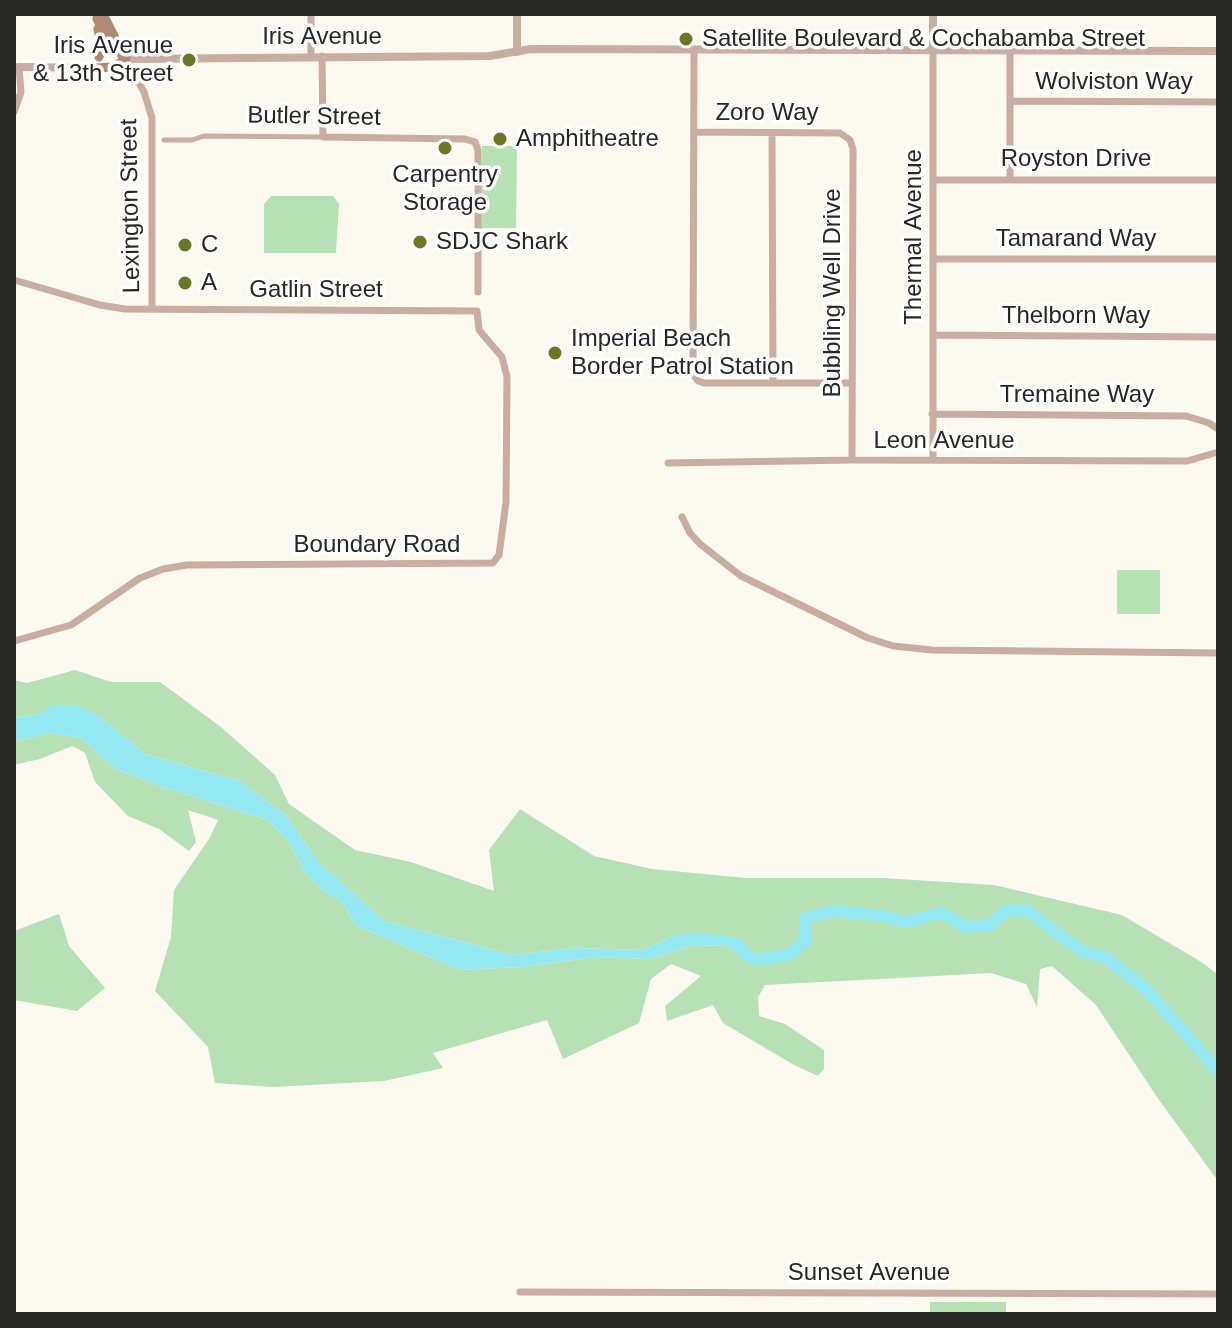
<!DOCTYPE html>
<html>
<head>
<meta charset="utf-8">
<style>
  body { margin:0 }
  #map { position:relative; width:1232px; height:1328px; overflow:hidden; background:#fcfaf0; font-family:Arial,sans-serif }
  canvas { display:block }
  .frame { position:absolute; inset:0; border:16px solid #272723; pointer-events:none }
</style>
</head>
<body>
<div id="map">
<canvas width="1232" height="1328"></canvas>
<div class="frame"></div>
</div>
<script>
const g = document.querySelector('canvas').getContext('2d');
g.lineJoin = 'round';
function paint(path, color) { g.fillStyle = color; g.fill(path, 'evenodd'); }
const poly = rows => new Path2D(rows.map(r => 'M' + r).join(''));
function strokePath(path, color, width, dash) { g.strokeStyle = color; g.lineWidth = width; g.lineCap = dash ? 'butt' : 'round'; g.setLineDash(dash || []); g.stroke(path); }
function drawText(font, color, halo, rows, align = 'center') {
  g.font = font + ' Arial,sans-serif'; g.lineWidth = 7; g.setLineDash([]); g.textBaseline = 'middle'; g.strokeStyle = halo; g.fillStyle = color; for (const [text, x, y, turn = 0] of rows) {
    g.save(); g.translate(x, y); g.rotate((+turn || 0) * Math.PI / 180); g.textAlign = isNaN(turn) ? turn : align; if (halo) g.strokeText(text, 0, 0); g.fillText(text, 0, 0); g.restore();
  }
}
paint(poly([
  [482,146,517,146,516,228,481,228],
  [271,196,333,196,339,204,336,253,264,253,264,204],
  [1117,570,1160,570,1160,614,1117,614],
  [75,670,111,682,160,682,221,727,275,775,289,804,355,850,411,862,494,891,489,850,520,809,594,856,652,869,746,878,883,878,994,885,1122,915,1203,963,1218,975,1218,1181,1159,1100,1096,1005,1052,966,1040,969,1037,1007,1026,984,991,973,765,985,758,997,759,1016,785,1024,824,1050,824,1069,818,1076,794,1065,723,1023,713,1005,667,1021,665,1006,701,976,671,964,651,979,639,1023,563,1059,547,1020,433,1053,443,1068,384,1081,273,1087,215,1083,208,1047,155,991,171,937,174,890,209,839,218,820,188,810,196,842,189,851,159,829,128,816,95,782,85,753,72,746,40,759,14,765,14,741,51,733,81,738,116,769,163,787,268,820,289,842,304,871,324,891,343,903,355,925,460,970,522,967,595,957,650,959,692,945,727,946,754,963,751,950,675,935,643,950,574,948,513,955,384,921,317,860,286,815,239,781,145,754,97,714,42,714,14,717,14,680,27,683],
  [59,914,69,946,105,988,77,1011,14,1000,14,931],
  [930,1302,1006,1302,1006,1314,930,1314]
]), '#b5e1b5');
paint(poly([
  [74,705,97,714,145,754,239,781,286,815,317,860,384,921,513,955,574,948,643,950,675,935,706,933,738,938,751,950,755,964,727,946,692,945,650,959,595,957,522,967,460,970,355,925,343,903,324,891,304,871,289,842,268,820,163,787,116,769,81,738,51,733,14,741,14,717,42,714,50,706]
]), '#93e8f1');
strokePath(poly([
  [741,950,755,960,790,955,806,940,805,918,834,911,884,916,906,922,941,913,967,927,990,925,1006,911,1027,910,1081,951,1105,957,1146,989,1218,1071]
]), '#93e8f1', 12);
strokePath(poly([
  [164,140,192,140,204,136,323,137]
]), '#c9ada0', 5);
strokePath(poly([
  [694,49,693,374,698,381,704,383,852,383],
  [933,50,933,460],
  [1010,51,1010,179],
  [311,56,311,14],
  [322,56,323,137,465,139,475,142,478,150,478,292],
  [126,59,144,92,152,118,152,309],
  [14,67,19,67,21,92,14,112],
  [1010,101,1218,102],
  [694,132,840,133,850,140,853,149,852,460],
  [772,133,773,382],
  [935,180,1218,180],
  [933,259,1218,259],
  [14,280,100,305,125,309,477,311,479,330,502,357,507,377,506,502,499,555,493,563,187,565,163,569,140,578,71,625,14,641],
  [933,335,1218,337],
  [932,414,1186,416,1209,423,1218,429],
  [668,463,852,460,1187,461,1218,452],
  [682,517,690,533,700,544,741,576,868,638,893,646,932,650,1218,653],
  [520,1292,1218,1294]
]), '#c9ada0', 7);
strokePath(poly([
  [933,50,933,14],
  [517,52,517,14],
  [126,59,490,56,531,49,1218,51],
  [19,67,96,68]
]), '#c9ada0', 8);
strokePath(poly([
  [98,14,97,19,109,42,126,59],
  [103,14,124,56],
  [98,29,102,47,99,57],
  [96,68,113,67,126,59]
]), '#af8874', 9);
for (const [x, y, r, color] of [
  [686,39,8,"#6a7824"],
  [189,60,8,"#6a7824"],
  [500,139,8,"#6a7824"],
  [445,148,8,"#6a7824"],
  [420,242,8,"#6a7824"],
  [185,245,8,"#6a7824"],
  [185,283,8,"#6a7824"],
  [555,353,8,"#6a7824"]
]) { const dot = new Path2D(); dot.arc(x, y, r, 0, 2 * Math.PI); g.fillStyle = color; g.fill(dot); strokePath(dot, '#fff', 3); }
drawText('24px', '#272723', '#fff', [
  ["Iris Avenue",322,37],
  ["Wolviston Way",1114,82],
  ["Zoro Way",767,113],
  ["Butler Street",314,117,1],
  ["Royston Drive",1076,159],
  ["Lexington Street",131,206,-91],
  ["Thermal Avenue",914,237,-90],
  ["Tamarand Way",1076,239],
  ["Gatlin Street",316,290],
  ["Bubbling Well Drive",833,293,-90],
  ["Thelborn Way",1076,316],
  ["Tremaine Way",1077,395],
  ["Leon Avenue",944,441],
  ["Boundary Road",377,545],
  ["Sunset Avenue",869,1273]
]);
drawText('24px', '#272723', '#fff', [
  ["Satellite Boulevard & Cochabamba Street",702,39],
  ["Iris Avenue",173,46,"right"],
  ["& 13th Street",173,74,"right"],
  ["Amphitheatre",516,139],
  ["Carpentry",445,175,"center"],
  ["Storage",445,203,"center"],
  ["SDJC Shark",436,242],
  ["C",201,245],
  ["A",201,283],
  ["Imperial Beach",571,339],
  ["Border Patrol Station",571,367]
], 'left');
</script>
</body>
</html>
